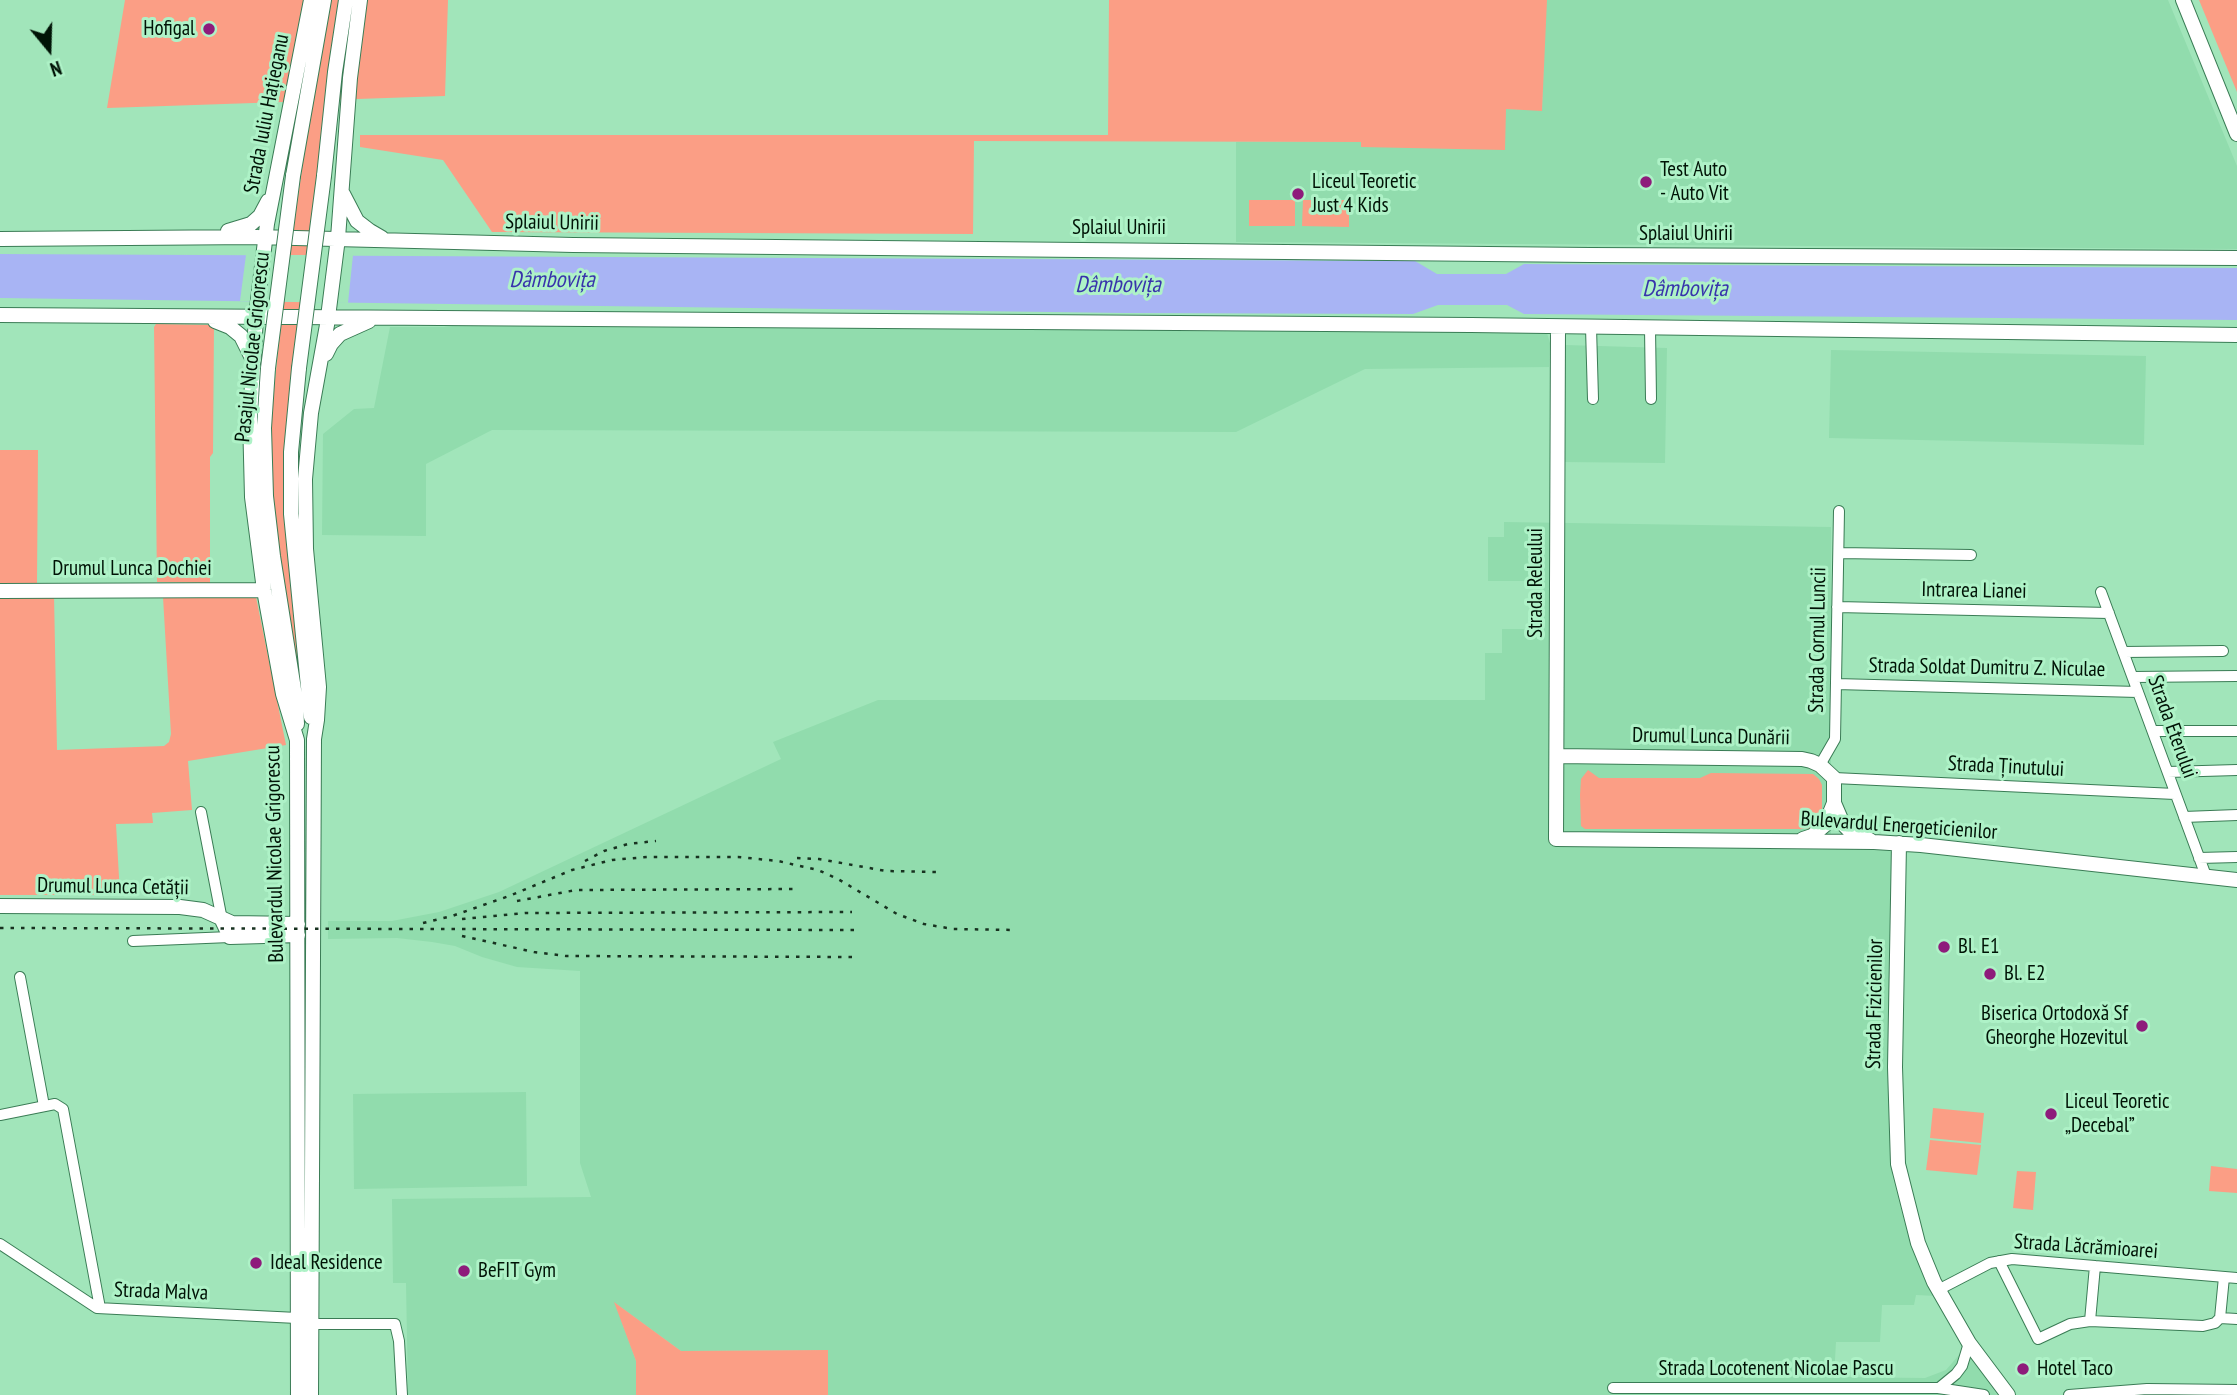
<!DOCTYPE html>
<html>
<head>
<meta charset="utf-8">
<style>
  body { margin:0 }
  #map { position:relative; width:2237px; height:1395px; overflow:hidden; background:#a1e5ba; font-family:"PT Sans Narrow",sans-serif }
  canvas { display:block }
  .north { position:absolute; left:14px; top:14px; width:70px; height:70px; -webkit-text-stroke:5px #aef2c7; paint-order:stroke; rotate:161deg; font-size:19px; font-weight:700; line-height:28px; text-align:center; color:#001306 }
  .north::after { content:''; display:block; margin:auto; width:24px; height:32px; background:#001306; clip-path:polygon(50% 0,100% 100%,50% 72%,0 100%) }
</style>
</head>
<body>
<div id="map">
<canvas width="2237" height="1395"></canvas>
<div class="north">N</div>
</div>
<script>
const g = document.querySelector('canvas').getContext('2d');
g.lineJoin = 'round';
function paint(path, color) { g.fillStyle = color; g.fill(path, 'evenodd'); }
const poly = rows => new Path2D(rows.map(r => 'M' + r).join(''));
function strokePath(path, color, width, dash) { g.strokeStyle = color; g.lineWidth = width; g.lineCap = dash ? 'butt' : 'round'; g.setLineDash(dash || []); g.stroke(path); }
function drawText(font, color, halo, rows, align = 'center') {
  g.font = font + ' "PT Sans Narrow",sans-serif'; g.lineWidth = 6; g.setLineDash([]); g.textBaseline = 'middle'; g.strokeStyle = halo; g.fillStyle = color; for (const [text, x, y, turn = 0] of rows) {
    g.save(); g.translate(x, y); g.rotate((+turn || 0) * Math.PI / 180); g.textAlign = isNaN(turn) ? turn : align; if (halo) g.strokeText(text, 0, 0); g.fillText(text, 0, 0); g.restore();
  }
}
paint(poly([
  [1546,0,2168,0,2237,166,2237,249,1236,242,1236,142,1361,142,1361,146,1506,109,1542,110],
  [476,323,1547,333,1550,343,1549,367,1365,369,1236,432,492,430,426,464,426,536,322,535,323,434,354,409,374,408,390,327,444,327],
  [1565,345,1667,348,1665,463,1561,462,1562,354],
  [1831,350,2146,356,2144,445,1829,438],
  [1504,522,1831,527,1831,848,1891,851,1892,1175,1908,1236,1936,1296,1916,1295,1914,1305,1882,1305,1880,1342,1836,1342,1834,1377,1925,1378,1946,1370,1965,1348,1997,1395,828,1395,828,1350,681,1351,615,1303,636,1361,636,1395,408,1395,406,1283,393,1283,392,1199,591,1197,580,1163,580,971,517,967,482,957,455,946,432,942,397,938,328,939,328,921,392,921,439,912,499,892,781,759,773,742,878,700,1485,700,1485,653,1502,653,1502,629,1543,629,1542,581,1488,581,1488,537,1504,537],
  [526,1092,527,1186,354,1189,353,1094]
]), '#91dcad');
paint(poly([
  [125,0,448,0,445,96,328,100,290,418,306,716,303,716,272,513,271,418,285,286,312,101,107,108],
  [1109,0,1547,0,1542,111,1506,109,1505,150,1361,147,1361,142,974,141,973,234,492,232,443,160,360,147,360,135,1108,135],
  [2199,0,2237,0,2237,92,2220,51],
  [1249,200,1295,200,1295,226,1249,226],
  [1303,200,1349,200,1349,227,1302,226],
  [156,324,214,325,213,453,210,457,210,583,157,582,154,327],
  [0,450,38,450,37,583,0,583],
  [0,595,54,595,57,750,164,746,169,742,171,734,163,597,256,597,286,745,188,761,192,810,152,813,153,823,116,824,120,895,0,895],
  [1588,770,1599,778,1700,778,1711,773,1813,774,1819,779,1822,785,1822,811,1818,824,1812,828,1802,829,1585,829,1581,826,1580,795,1581,779],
  [1933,1108,1984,1113,1981,1143,1930,1138],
  [1930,1140,1981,1145,1977,1175,1926,1170],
  [2211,1166,2237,1169,2237,1193,2209,1191],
  [2017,1171,2036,1172,2033,1210,2013,1208],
  [614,1302,681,1351,828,1350,828,1395,636,1395,636,1361]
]), '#fb9e85');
paint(poly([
  [0,254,1415,261,1437,274,1506,274,1524,264,2237,268,2237,320,1524,314,1507,305,1438,305,1413,314,1125,313,0,298]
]), '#a8b4f4');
paint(poly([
  [246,255,353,255,348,303,240,301]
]), '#a1e5ba');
const street = poly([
  [1591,327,1593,399],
  [1650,328,1651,399],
  [1839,553,1971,555],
  [2101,592,2206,876],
  [1837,607,2109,613],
  [2123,652,2223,651],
  [2133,677,2237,676],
  [1836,684,2138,692],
  [2153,731,2237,731],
  [1820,765,1835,739,1839,511],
  [2168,772,2237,770],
  [1834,778,2175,794],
  [201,812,222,920],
  [2184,817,2237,815],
  [2199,858,2237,857],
  [133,941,230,937],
  [20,977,44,1106],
  [0,1115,55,1104,63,1109,100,1308],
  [0,1244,97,1308,297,1318],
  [1999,1261,2038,1339,2070,1324,2090,1321,2203,1326,2215,1323,2220,1318,2237,1319],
  [1938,1290,1990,1263,2012,1259,2237,1278],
  [2220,1318,2224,1277],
  [2090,1321,2095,1266],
  [311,1324,395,1324,399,1341,402,1395],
  [1613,1388,1938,1388,1984,1395],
  [1939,1388,1956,1374,1962,1366,1969,1343],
  [2069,1395,2147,1389,2237,1390]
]);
const secondary = poly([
  [2183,0,2237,134],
  [293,176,324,0],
  [324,176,335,72,346,0],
  [343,194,357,221,370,231,382,238],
  [228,231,251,224,260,216,268,201],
  [0,239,256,237,573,245,1590,255,2237,258],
  [0,315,1471,325,2237,335],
  [215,321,230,327,241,336,251,356],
  [1558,327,1556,839,1874,842,1921,845,2237,880],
  [326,354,331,344,340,334,369,321],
  [268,368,264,428,266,496,273,556,296,702,297,724],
  [299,368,291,452,291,514,311,717],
  [0,591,264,590],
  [1557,756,1802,759,1811,761,1820,765,1834,778,1834,803,1825,825,1812,836,1803,839],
  [1834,803,1843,824,1849,830,1870,840],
  [1899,843,1895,1067,1898,1164,1918,1243,1934,1282,1969,1343,2008,1395],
  [0,906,180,907,203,910,232,923,298,924],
  [222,920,230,937,298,935],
  [298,1395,297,740,283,694,264,590,252,497,250,417,256,317,267,224,311,0],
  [311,1395,314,739,317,720,319,687,306,549,305,479,311,413,327,325,338,238,350,78,360,0]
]);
strokePath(street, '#3a7c55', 12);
strokePath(secondary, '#3a7c55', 16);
strokePath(street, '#fff', 10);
strokePath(secondary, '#fff', 14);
strokePath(poly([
  [797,858,819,859,886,871,939,872],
  [585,861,604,851,628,844,656,841],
  [517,901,576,890,796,889],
  [462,919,525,913,852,912],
  [423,923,452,916,509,896,572,870,612,860,647,857,738,857,778,861,818,870,838,879,897,914,924,924,953,929,1014,930],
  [0,928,857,930],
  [462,936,534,952,566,956,858,957]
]), '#183220', 2.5, [3.5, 7]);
const secondaryBridge = poly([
  [268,368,293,176],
  [299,368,324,176]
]);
strokePath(secondaryBridge, '#3a7c55', 16, []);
strokePath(secondaryBridge, '#fff', 14);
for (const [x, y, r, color] of [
  [209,29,7,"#8e1b7b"],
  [1646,182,7,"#8e1b7b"],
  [1298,194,7,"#8e1b7b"],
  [1944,947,7,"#8e1b7b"],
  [1990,974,7,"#8e1b7b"],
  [2142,1026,7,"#8e1b7b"],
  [2051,1114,7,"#8e1b7b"],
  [256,1263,7,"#8e1b7b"],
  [464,1271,7,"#8e1b7b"],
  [2023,1369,7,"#8e1b7b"]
]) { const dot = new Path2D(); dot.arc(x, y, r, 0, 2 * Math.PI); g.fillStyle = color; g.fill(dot); strokePath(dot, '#aef2c7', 2.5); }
drawText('21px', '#001306', '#aef2c7', [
  ["Hofigal",195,29,"right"],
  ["Test Auto",1660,170],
  ["- Auto Vit",1660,194],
  ["Liceul Teoretic",1312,182],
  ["Just 4 Kids",1312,206],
  ["Bl. E1",1958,947],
  ["Bl. E2",2004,974],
  ["Biserica Ortodoxă Sf",2128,1014,"right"],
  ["Gheorghe Hozevitul",2128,1038,"right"],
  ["Liceul Teoretic",2065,1102],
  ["„Decebal”",2065,1126],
  ["Ideal Residence",270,1263],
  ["BeFIT Gym",478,1271],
  ["Hotel Taco",2037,1369]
], 'left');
drawText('21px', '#001306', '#aef2c7', [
  ["Strada Iuliu Hațieganu",267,114,-79],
  ["Splaiul Unirii",552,223,1],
  ["Splaiul Unirii",1119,228],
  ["Splaiul Unirii",1686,234],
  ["Pasajul Nicolae Grigorescu",253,347,-84],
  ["Drumul Lunca Dochiei",132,569],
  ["Strada Releului",1536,583,-90],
  ["Intrarea Lianei",1974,591,1],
  ["Strada Cornul Luncii",1818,640,-89],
  ["Strada Soldat Dumitru Z. Niculae",1987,668,1],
  ["Strada Eterului",2172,727,70],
  ["Drumul Lunca Dunării",1711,737,1],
  ["Strada Ținutului",2006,767,3],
  ["Bulevardul Energeticienilor",1899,826,4],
  ["Bulevardul Nicolae Grigorescu",275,854,-91],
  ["Drumul Lunca Cetății",113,887,1],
  ["Strada Fizicienilor",1875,1004,-89],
  ["Strada Lăcrămioarei",2086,1247,4],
  ["Strada Malva",161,1292,2],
  ["Strada Locotenent Nicolae Pascu",1776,1369]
]);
drawText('italic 23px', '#3833ac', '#aef2c7', [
  ["Dâmbovița",552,280],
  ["Dâmbovița",1118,285],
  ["Dâmbovița",1685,289]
]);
</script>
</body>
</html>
